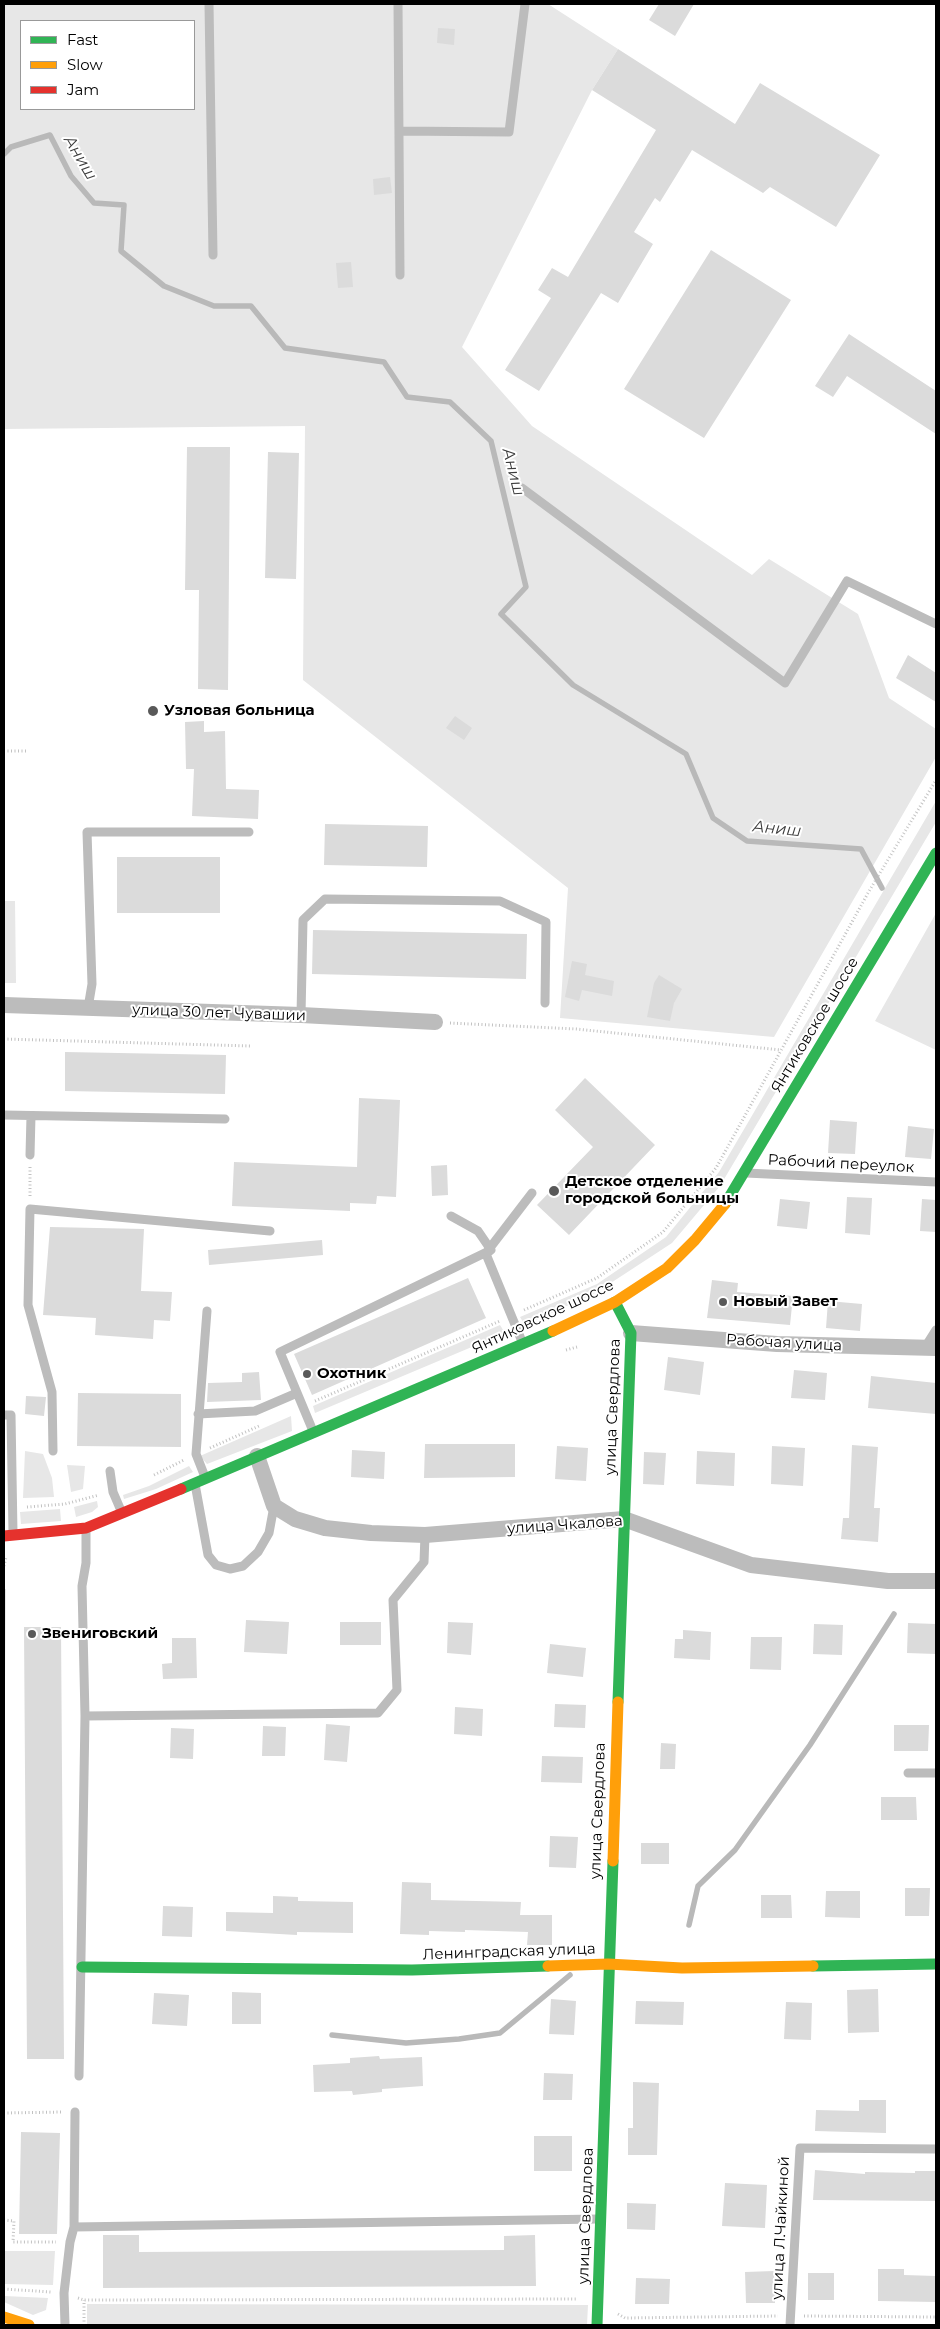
<!DOCTYPE html>
<html>
<head>
<meta charset="utf-8">
<style>
  body { margin:0 }
  #map { position:relative; width:940px; height:2329px; overflow:hidden; background:#fff; font-family:Montserrat,sans-serif }
  canvas { display:block }
  .frame { position:absolute; inset:0; border:5px solid #000; pointer-events:none }
  .legend { position:absolute; left:20px; top:20px; width:175px; height:90px; box-sizing:border-box; background:#fff; border:1px solid #999; margin:0; padding:6px 9px; list-style:none; font-size:15px; color:#000 }
  .legend li { display:flex; align-items:center; gap:10px; height:25px }
  .legend b { width:25px; border:1px solid #999 }
</style>
</head>
<body>
<div id="map">
<canvas width="940" height="2329"></canvas>
<div class="frame"></div>
<ul class="legend">
<li><b style="height:6px;background:#30b455"></b>Fast</li>
<li><b style="height:6px;background:#ff9f0a"></b>Slow</li>
<li><b style="height:6px;background:#e5322d"></b>Jam</li>
</ul>
</div>
<script>
const g = document.querySelector('canvas').getContext('2d');
g.lineJoin = 'round';
function paint(path, color) { g.fillStyle = color; g.fill(path, 'evenodd'); }
const poly = rows => new Path2D(rows.map(r => 'M' + r).join(''));
function strokePath(path, color, width, dash) { g.strokeStyle = color; g.lineWidth = width; g.lineCap = dash ? 'butt' : 'round'; g.setLineDash(dash || []); g.stroke(path); }
function drawText(font, color, halo, rows, align = 'center') {
  g.font = font + ' Montserrat,sans-serif'; g.lineWidth = 4; g.setLineDash([]); g.textBaseline = 'middle'; g.strokeStyle = halo; g.fillStyle = color; for (const [text, x, y, turn = 0] of rows) {
    g.save(); g.translate(x, y); g.rotate((+turn || 0) * Math.PI / 180); g.textAlign = isNaN(turn) ? turn : align; if (halo) g.strokeText(text, 0, 0); g.fillText(text, 0, 0); g.restore();
  }
}
paint(poly([
  [4,4,548,4,618,49,592,90,462,347,532,426,752,575,769,559,858,614,889,698,936,729,936,757,774,1037,560,1018,568,888,303,680,305,426,4,429],
  [21,21,194,21,194,109,21,109],
  [936,801,936,822,720,1186,672,1243,597,1292,530,1323,523,1322,520,1317,597,1284,666,1237,719,1172],
  [4,901,15,901,16,983,4,983],
  [936,913,936,1050,875,1021],
  [500,1325,505,1333,315,1413,313,1406],
  [291,1416,292,1431,207,1464,200,1456],
  [25,1451,43,1454,52,1478,54,1497,23,1498],
  [67,1465,85,1466,83,1489,71,1492],
  [189,1466,193,1472,156,1489,124,1499,123,1495,149,1486],
  [97,1501,98,1507,92,1512,76,1517,74,1507],
  [60,1509,61,1521,21,1524,20,1512],
  [4,1589,6,1589,4,1786],
  [4,2251,55,2251,53,2285,4,2284],
  [4,2296,48,2298,46,2310,33,2315,4,2302],
  [87,2304,588,2305,587,2325,87,2325]
]), '#e7e7e7');
strokePath(poly([
  [4,154,11,147,50,135,71,176,94,203,124,205,121,251,164,286,214,306,251,306,285,348,384,362,407,397,450,402,491,441,526,587,501,614,573,685,686,754,713,818,747,841,861,849,882,888],
  [689,1925,698,1886,735,1850,810,1745,894,1614],
  [332,2035,406,2043,459,2039,500,2033,570,1975]
]), '#b9b9b9', 5.5);
paint(poly([
  [659,4,694,4,675,36,649,20],
  [438,28,455,29,454,45,437,43],
  [618,49,735,124,760,83,880,155,836,227,770,187,763,193,692,150,660,202,655,198,634,232,653,244,618,303,601,293,539,391,505,370,551,298,538,290,552,268,568,277,656,130,592,90],
  [390,177,392,193,374,195,373,179],
  [711,250,791,300,704,438,624,389],
  [351,262,353,287,338,288,336,263],
  [849,334,936,391,936,434,847,376,833,397,815,386],
  [187,447,230,447,228,690,198,689,199,590,185,590],
  [268,452,299,453,296,579,265,578],
  [908,655,936,673,936,702,896,678],
  [455,716,472,728,464,740,446,728],
  [204,721,204,732,225,731,226,789,259,790,258,819,192,816,194,769,186,769,185,722],
  [325,824,428,826,427,867,324,865],
  [117,857,220,857,220,913,117,913],
  [313,930,527,934,526,979,312,974],
  [572,961,587,964,585,975,614,981,612,996,582,990,579,1001,565,997],
  [659,975,682,989,674,1003,670,1021,647,1017,654,983],
  [65,1052,226,1055,225,1094,65,1091],
  [585,1078,655,1145,569,1235,537,1205,593,1147,555,1110],
  [359,1098,400,1100,396,1197,377,1196,376,1204,350,1203,350,1211,232,1206,234,1162,357,1167],
  [830,1120,857,1122,855,1154,828,1153],
  [908,1126,934,1129,931,1159,905,1157],
  [447,1165,448,1195,432,1196,431,1166],
  [847,1197,872,1198,870,1235,845,1233],
  [780,1199,810,1202,807,1229,777,1226],
  [922,1199,936,1200,936,1232,920,1231],
  [50,1227,144,1229,141,1291,172,1292,170,1321,154,1320,153,1339,95,1335,96,1318,43,1315],
  [322,1240,323,1255,209,1265,208,1250],
  [468,1278,486,1318,312,1395,294,1354],
  [712,1280,738,1283,737,1292,793,1296,790,1325,707,1318],
  [828,1301,862,1304,860,1331,826,1328],
  [668,1357,704,1362,700,1395,664,1390],
  [794,1370,827,1373,825,1400,791,1398],
  [259,1372,261,1400,207,1402,208,1383,242,1382,242,1373],
  [871,1376,936,1383,936,1414,868,1408],
  [78,1393,181,1394,181,1447,77,1446],
  [26,1396,46,1397,44,1416,25,1414],
  [425,1444,515,1444,515,1477,424,1478],
  [852,1445,878,1447,874,1508,880,1508,878,1542,841,1539,843,1518,849,1518],
  [557,1446,588,1448,586,1481,555,1479],
  [772,1446,805,1448,803,1486,771,1484],
  [352,1450,385,1452,384,1479,351,1477],
  [697,1451,735,1453,734,1486,696,1484],
  [644,1452,666,1453,664,1485,643,1484],
  [246,1620,289,1622,287,1654,244,1652],
  [340,1622,381,1622,381,1645,340,1645],
  [448,1622,473,1623,471,1655,447,1653],
  [908,1623,936,1624,936,1654,907,1653],
  [814,1624,843,1625,842,1655,813,1654],
  [24,1627,61,1627,64,2059,27,2059],
  [683,1630,711,1632,710,1660,674,1658,675,1639,683,1639],
  [751,1637,782,1637,781,1670,750,1669],
  [172,1638,196,1638,197,1678,163,1679,162,1664,172,1663],
  [550,1644,586,1648,583,1677,547,1673],
  [555,1704,586,1705,585,1728,554,1727],
  [455,1707,483,1709,482,1736,454,1734],
  [326,1724,350,1726,347,1762,324,1760],
  [894,1725,929,1725,928,1751,894,1751],
  [263,1726,286,1727,285,1756,262,1756],
  [171,1728,194,1729,193,1759,170,1758],
  [661,1743,676,1744,675,1769,660,1769],
  [542,1756,583,1757,582,1783,541,1782],
  [881,1797,916,1797,917,1820,881,1820],
  [550,1836,578,1837,576,1868,549,1867],
  [641,1843,669,1843,669,1864,641,1864],
  [402,1882,431,1883,431,1900,521,1902,520,1915,552,1915,552,1945,527,1945,528,1932,465,1930,465,1932,429,1931,429,1935,400,1934],
  [905,1888,930,1888,929,1916,905,1916],
  [826,1891,860,1891,860,1918,825,1917],
  [761,1895,791,1895,792,1918,761,1918],
  [273,1896,298,1897,298,1901,353,1902,353,1933,297,1932,297,1935,226,1931,226,1912,273,1913],
  [163,1906,193,1907,192,1937,162,1936],
  [878,1989,879,2032,848,2033,847,1990],
  [232,1992,261,1993,261,2024,232,2024],
  [154,1993,189,1995,187,2026,152,2024],
  [551,1999,576,2001,574,2035,549,2034],
  [636,2001,684,2002,683,2025,635,2024],
  [786,2002,812,2003,811,2040,784,2039],
  [379,2056,380,2059,422,2057,423,2086,382,2089,382,2092,353,2095,352,2091,314,2092,313,2065,350,2063,350,2058],
  [544,2073,573,2074,572,2100,543,2100],
  [633,2082,659,2083,657,2155,628,2155,628,2128,633,2128],
  [859,2100,886,2100,886,2133,815,2131,816,2110,859,2111],
  [21,2132,60,2133,57,2234,19,2234],
  [534,2136,572,2136,572,2171,534,2171],
  [815,2170,865,2174,865,2172,915,2173,915,2171,936,2171,936,2201,813,2200],
  [725,2183,767,2185,765,2228,722,2226],
  [627,2203,656,2204,655,2230,627,2229],
  [103,2235,139,2235,139,2252,504,2250,504,2236,535,2235,536,2286,103,2288],
  [878,2269,904,2269,904,2275,936,2276,936,2302,878,2301],
  [774,2271,775,2303,746,2303,745,2272],
  [808,2273,834,2273,834,2300,808,2300],
  [636,2278,670,2279,669,2304,635,2304]
]), '#dbdbdb');
strokePath(poly([
  [4,751,28,751],
  [450,1023,576,1029,781,1050],
  [4,1039,250,1046],
  [30,1196,30,1167],
  [524,1310,597,1278,663,1232,716,1168,868,893,936,780],
  [566,1350,577,1347],
  [315,1401,500,1321],
  [210,1448,259,1426],
  [154,1475,184,1460],
  [27,1507,65,1504,99,1495],
  [4,1566,6,1557],
  [4,2113,62,2112],
  [4,2220,14,2221,13,2242,56,2242],
  [4,2289,51,2292],
  [78,2298,84,2300,577,2299],
  [618,2314,625,2318,778,2316],
  [804,2316,936,2317],
  [84,2325,84,2300]
]), '#c2c2c2', 3, [1, 2.5]);
strokePath(poly([
  [209,4,213,255],
  [398,4,400,275],
  [399,131,509,132,525,4],
  [522,488,785,683,847,581,936,624],
  [88,1008,92,984,87,832,249,832],
  [301,1015,303,920,325,899,500,901,546,922,545,1003],
  [4,1115,225,1119],
  [30,1155,31,1116],
  [746,1173,936,1182],
  [451,1216,478,1231,491,1250],
  [486,1253,532,1193],
  [924,1349,936,1330],
  [198,1414,255,1411,297,1393],
  [4,1415,11,1415,13,1533],
  [313,1431,280,1352,491,1250,486,1254,523,1344],
  [53,1451,52,1392,28,1305,30,1209,270,1231],
  [110,1471,113,1492,122,1513],
  [205,1477,196,1454,207,1311],
  [195,1484,208,1555,216,1565,230,1569,243,1566,258,1552,269,1533,274,1506],
  [85,1716,378,1713,397,1690,393,1600,424,1562,425,1535],
  [908,1773,936,1773],
  [79,2076,85,1716,82,1586,86,1563,86,1529],
  [74,2227,599,2219],
  [65,2325,64,2293,70,2242,74,2227,75,2112],
  [790,2325,800,2148,936,2149]
]), '#bcbcbc', 9);
strokePath(poly([
  [4,1005,301,1015,435,1022],
  [631,1333,777,1344,936,1348],
  [257,1456,274,1506,295,1519,325,1528,371,1533,425,1535,624,1519,751,1565,888,1581,936,1581]
]), '#bcbcbc', 16);
strokePath(poly([
  [725,1204,936,853],
  [615,1302,631,1333,618,1702],
  [181,1489,553,1331],
  [813,1966,936,1964],
  [82,1967,412,1970,548,1966],
  [597,2325,613,1861]
]), '#30b455', 11);
strokePath(poly([
  [553,1331,615,1302,667,1268,695,1240,725,1204],
  [613,1861,618,1702],
  [548,1966,608,1964,682,1968,813,1966],
  [4,2317,29,2325]
]), '#ff9f0a', 11);
strokePath(poly([
  [4,1536,86,1528,181,1489]
]), '#e5322d', 11);
for (const [x, y, r, color] of [
  [153,711,6,"#595959"],
  [554,1191,6,"#595959"],
  [723,1302,5,"#595959"],
  [307,1374,5,"#595959"],
  [32,1634,5,"#595959"]
]) { const dot = new Path2D(); dot.arc(x, y, r, 0, 2 * Math.PI); g.fillStyle = color; g.fill(dot); strokePath(dot, '#fff', 2); }
drawText('bold 15px', '#000', '#fff', [
  ["Узловая больница",164,711],
  ["Детское отделение",565,1182],
  ["городской больницы",565,1199],
  ["Новый Завет",733,1302],
  ["Охотник",317,1374],
  ["Звениговский",42,1634]
], 'left');
drawText('15px', '#000', '#fff', [
  ["улица 30 лет Чувашии",219,1013,2],
  ["Янтиковское шоссе",815,1025,-59],
  ["Рабочий переулок",841,1164,3],
  ["Янтиковское шоссе",543,1317,-25],
  ["Рабочая улица",784,1343,3],
  ["улица Свердлова",613,1407,-88],
  ["улица Чкалова",565,1525,-4],
  ["улица Свердлова",598,1811,-88],
  ["Ленинградская улица",509,1952,-2],
  ["улица Свердлова",586,2216,-88],
  ["улица Л.Чайкиной",781,2228,-87]
]);
drawText('italic 16px', '#3c3c3c', '#fff', [
  ["Аниш",80,158,59],
  ["Аниш",513,472,76],
  ["Аниш",777,829,6]
]);
</script>
</body>
</html>
